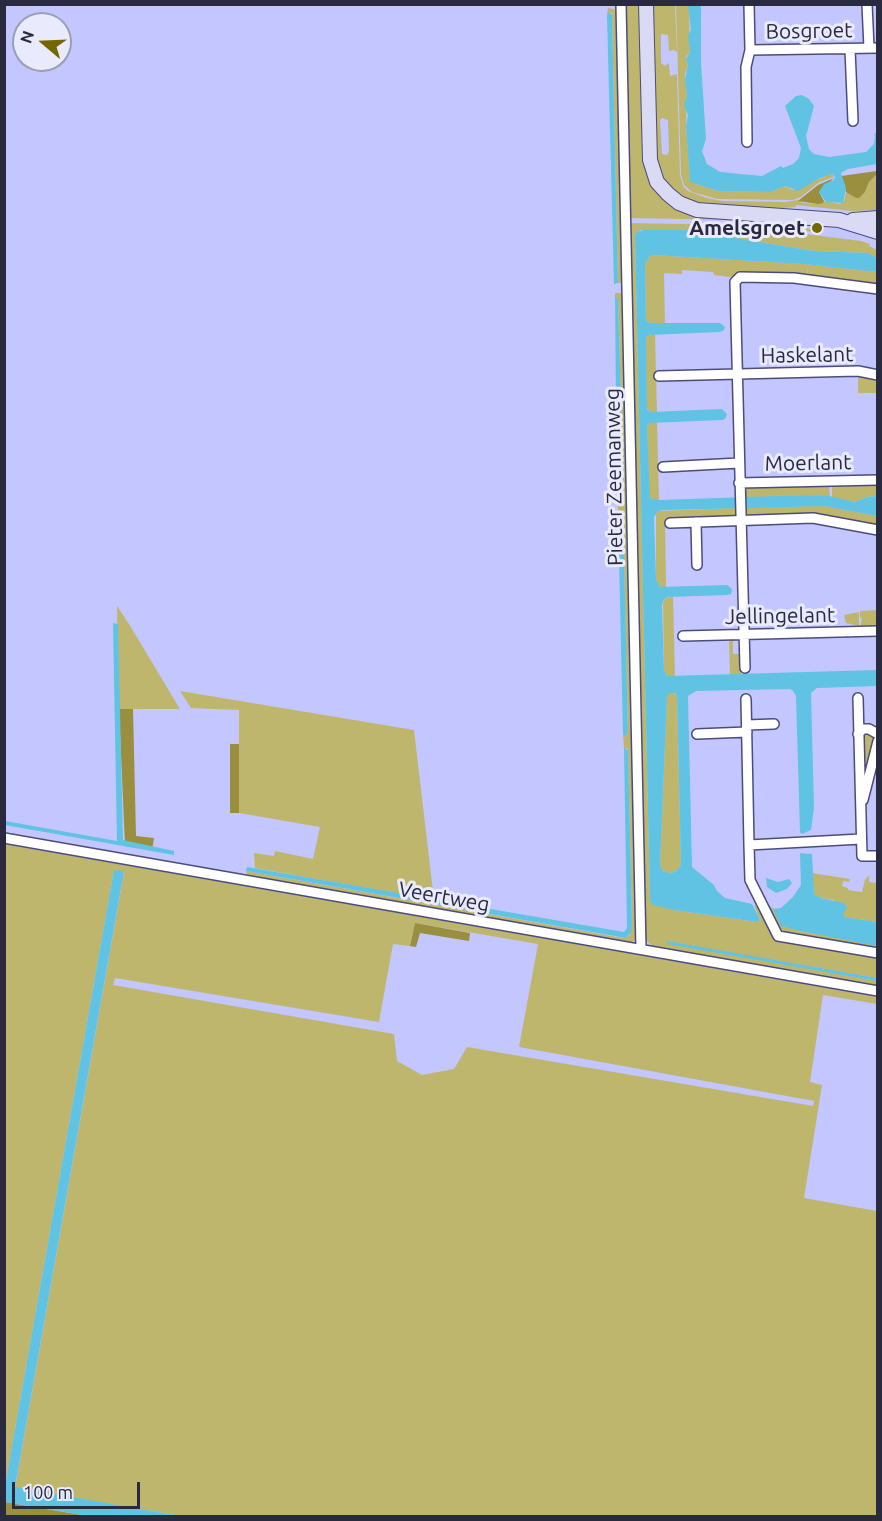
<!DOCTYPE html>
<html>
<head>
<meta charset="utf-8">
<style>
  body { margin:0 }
  #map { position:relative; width:882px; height:1521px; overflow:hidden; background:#c3c6ff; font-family:Ubuntu,sans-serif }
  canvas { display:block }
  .frame { position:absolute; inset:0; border:6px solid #292a40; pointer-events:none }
  .north { position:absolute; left:12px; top:12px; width:60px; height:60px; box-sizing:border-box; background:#e9ebfc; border:2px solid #9c9eb1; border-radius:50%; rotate:289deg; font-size:16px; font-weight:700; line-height:24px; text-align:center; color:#292a40 }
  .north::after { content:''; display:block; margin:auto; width:21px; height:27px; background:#736800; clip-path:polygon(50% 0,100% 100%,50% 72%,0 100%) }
  .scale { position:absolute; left:12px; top:1482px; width:128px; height:27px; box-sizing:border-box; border:3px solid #292a40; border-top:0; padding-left:8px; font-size:18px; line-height:21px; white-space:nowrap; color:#292a40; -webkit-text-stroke:4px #e9ebfc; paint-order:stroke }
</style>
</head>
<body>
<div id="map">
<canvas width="882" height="1521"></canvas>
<div class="frame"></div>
<div class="north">N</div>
<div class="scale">100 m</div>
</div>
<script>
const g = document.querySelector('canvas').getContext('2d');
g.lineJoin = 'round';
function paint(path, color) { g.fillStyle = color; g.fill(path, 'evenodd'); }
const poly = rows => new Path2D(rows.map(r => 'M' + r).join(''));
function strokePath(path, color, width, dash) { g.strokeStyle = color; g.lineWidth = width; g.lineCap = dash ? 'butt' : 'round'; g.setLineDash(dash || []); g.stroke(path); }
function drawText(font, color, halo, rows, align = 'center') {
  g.font = font + ' Ubuntu,sans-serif'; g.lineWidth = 6; g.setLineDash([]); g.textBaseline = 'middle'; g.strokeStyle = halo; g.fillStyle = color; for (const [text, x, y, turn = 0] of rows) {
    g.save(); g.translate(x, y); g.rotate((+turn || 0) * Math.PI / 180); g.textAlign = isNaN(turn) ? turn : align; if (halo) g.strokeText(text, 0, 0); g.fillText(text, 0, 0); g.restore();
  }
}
paint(poly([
  [624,5,641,5,653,186,656,191,675,208,695,216,768,218,802,225,802,228,812,229,812,232,736,220,629,218],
  [650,5,675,5,677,52,674,50,669,51,668,35,661,34,661,63,665,66,669,63,670,76,677,74,680,175,683,186,688,191,707,198,722,201,785,202,798,200,804,203,818,204,824,201,840,204,844,201,846,192,856,198,859,197,865,192,869,182,877,174,877,210,852,211,796,205,796,207,771,209,713,208,687,200,676,193,665,181,655,157],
  [662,118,668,120,669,151,667,155,662,154,660,120],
  [676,5,688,5,689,7,690,52,686,57,688,64,685,75,687,97,686,126,690,177,696,184,718,191,771,192,785,186,793,190,831,174,835,176,818,183,801,197,793,200,717,199,692,192,684,185,681,175],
  [608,8,618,10,624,283,618,283,612,15,612,13,607,15],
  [629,223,734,225,861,241,870,244,869,246,877,250,877,258,868,253,814,251,687,230,640,230,635,236,650,901,674,910,757,922,760,919,754,905,759,907,778,942,877,957,877,978,667,942,877,981,877,988,654,948,645,939],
  [653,255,805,264,877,272,877,285,808,277,808,267,807,277,788,273,740,274,730,277,714,275,713,272,682,270,682,274,664,273,665,324,651,325,646,320,645,264,649,257],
  [615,293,621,293,625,295,637,938,636,940,629,944,248,877,246,871,617,937,626,938,630,935,632,923,628,750,627,748,624,749,623,734,626,735,628,733,623,514,618,514,618,497,620,498,623,475,618,298,615,297],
  [655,334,657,412,651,412,647,408,645,340,647,335],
  [858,374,877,378,877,393,858,393],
  [650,422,657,422,659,500,651,499,649,496,647,427],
  [829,483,830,497,807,495,745,498,745,486],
  [832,483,877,483,877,496,867,497,855,502,835,498,832,497],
  [824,506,877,516,877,526,815,515,777,516,776,514,746,517,745,507],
  [736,508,737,517,665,519,666,587,660,587,656,579,656,513,658,511],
  [673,597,675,677,670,677,667,676,664,670,663,603,665,598],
  [117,606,129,624,180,709,119,709],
  [877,610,877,628,860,628,862,618,860,618,860,611],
  [859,612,859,626,846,623,844,615],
  [738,638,737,640,733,641,733,654,741,654,741,675,732,674,730,676,729,639,712,639],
  [180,691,414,730,434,900,255,868,254,853,274,856,275,851,313,859,320,827,239,813,239,710,191,708],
  [669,693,674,693,677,696,681,865,675,872,668,873,663,871,660,865,667,697],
  [869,733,872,734,874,740,864,783,863,737],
  [4,844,877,997,877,1004,823,995,810,1082,822,1085,804,1198,877,1211,877,1516,181,1516,15,1488,124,872,114,870,5,1486],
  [415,923,538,944,519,1047,814,1101,813,1106,467,1047,454,1069,422,1075,397,1061,394,1034,113,985,115,978,379,1022,393,944,410,946],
  [812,873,850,879,849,882,843,881,842,886,848,888,848,890,862,892,865,880,869,875,869,882,877,883,877,922,843,917,834,900,821,898,814,894],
  [769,907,773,908,800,931,862,942,877,946,877,950,788,934,776,926]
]), '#bfb66d');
paint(poly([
  [877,171,877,174,869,182,865,192,859,198,856,198,846,192,841,176],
  [834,178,819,192,824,201,823,203,818,204,798,201,818,185],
  [119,709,133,709,136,836,154,838,152,850,125,846],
  [230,744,239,744,239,813,230,813],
  [415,923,470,933,469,941,420,933,416,947,410,946],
  [5,1502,88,1516,5,1516]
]), '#9a8f3e');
paint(poly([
  [688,5,701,5,701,63,706,139,702,151,707,164,720,172,762,176,781,166,783,168,793,164,799,158,801,148,785,106,796,96,802,95,809,99,814,106,806,136,809,149,814,154,829,157,866,152,874,144,875,136,874,134,877,133,877,164,848,169,841,173,846,188,843,203,826,202,819,192,824,184,834,180,835,176,832,174,820,178,798,191,785,186,771,192,718,191,690,182,686,126,688,115,684,105,687,97,685,80,688,64,686,59,690,52,688,35,691,30],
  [609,12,612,15,618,283,614,284,607,15],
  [643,230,687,230,814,251,868,253,877,258,877,272,804,264,653,255,649,257,645,264,646,320,649,323,720,323,725,327,724,330,720,332,649,335,646,336,647,409,651,412,722,409,727,414,725,419,722,420,649,423,647,427,650,498,659,500,807,495,829,496,855,502,867,497,877,496,877,516,824,506,664,510,658,511,654,517,656,579,660,587,727,585,732,589,731,594,727,595,668,597,664,599,662,605,664,670,667,676,877,670,877,686,817,688,811,693,814,808,811,830,802,834,800,832,796,696,793,691,790,689,696,691,688,696,692,867,714,885,717,891,725,898,752,904,760,919,757,922,674,910,653,905,650,901,635,236,637,232],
  [669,693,675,693,677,696,681,865,675,872,668,873,663,871,660,865,667,697],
  [615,297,618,298,623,475,622,496,620,498,617,496],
  [621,512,623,514,626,639,628,733,625,736,623,734,618,514],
  [113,623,118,624,123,840,174,851,174,855,5,825,5,821,117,841],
  [624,748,628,750,632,923,631,933,626,938,246,871,247,867,624,932,627,928],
  [800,853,812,854,814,894,821,898,844,903,847,907,843,914,844,917,877,922,877,946,800,931,781,926,773,909,781,908,793,897,801,885],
  [114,870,124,871,15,1487,180,1516,88,1516,5,1502,5,1486],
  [766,878,778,882,789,879,792,883,787,889,776,893,767,887],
  [667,941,877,978,877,981,667,944]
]), '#60c3e3');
const street = poly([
  [621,4,641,949],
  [749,4,750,50,878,48],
  [867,4,869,48],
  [850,49,853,121],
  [747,142,746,67,750,50],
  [659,376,858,371,878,375],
  [663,467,739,463],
  [739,483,878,480],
  [696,522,697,565],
  [670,523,813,518,878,530],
  [683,636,878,631],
  [745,668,735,282,740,277,794,278,878,289],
  [858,698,862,856,878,856],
  [746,699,749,845,861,839],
  [747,725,774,724],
  [697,734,747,732],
  [858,734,863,729,869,729,878,734],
  [863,800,878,741],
  [4,838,878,991],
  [749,845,750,880,778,936,878,953]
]);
const secondary = poly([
  [646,4,650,160,657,182,668,194,679,203,697,210,839,220,878,232],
  [853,220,878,218]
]);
strokePath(street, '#4b4c7c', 12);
strokePath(secondary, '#4b4c7c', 16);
strokePath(street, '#fff', 9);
strokePath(secondary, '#dadaf5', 14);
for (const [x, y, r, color] of [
  [817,228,6,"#736800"]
]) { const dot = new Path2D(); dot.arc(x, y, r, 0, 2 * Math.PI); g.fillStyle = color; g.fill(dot); strokePath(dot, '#e9ebfc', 2); }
drawText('21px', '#292a40', '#e9ebfc', [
  ["Bosgroet",809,31,-1],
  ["Haskelant",807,355,-1],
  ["Moerlant",808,463,-1],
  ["Pieter Zeemanweg",614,477,-91],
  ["Jellingelant",780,616,-1],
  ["Veertweg",444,897,10]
]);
drawText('bold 21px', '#292a40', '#e9ebfc', [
  ["Amelsgroet",805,228]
], 'right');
</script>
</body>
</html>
